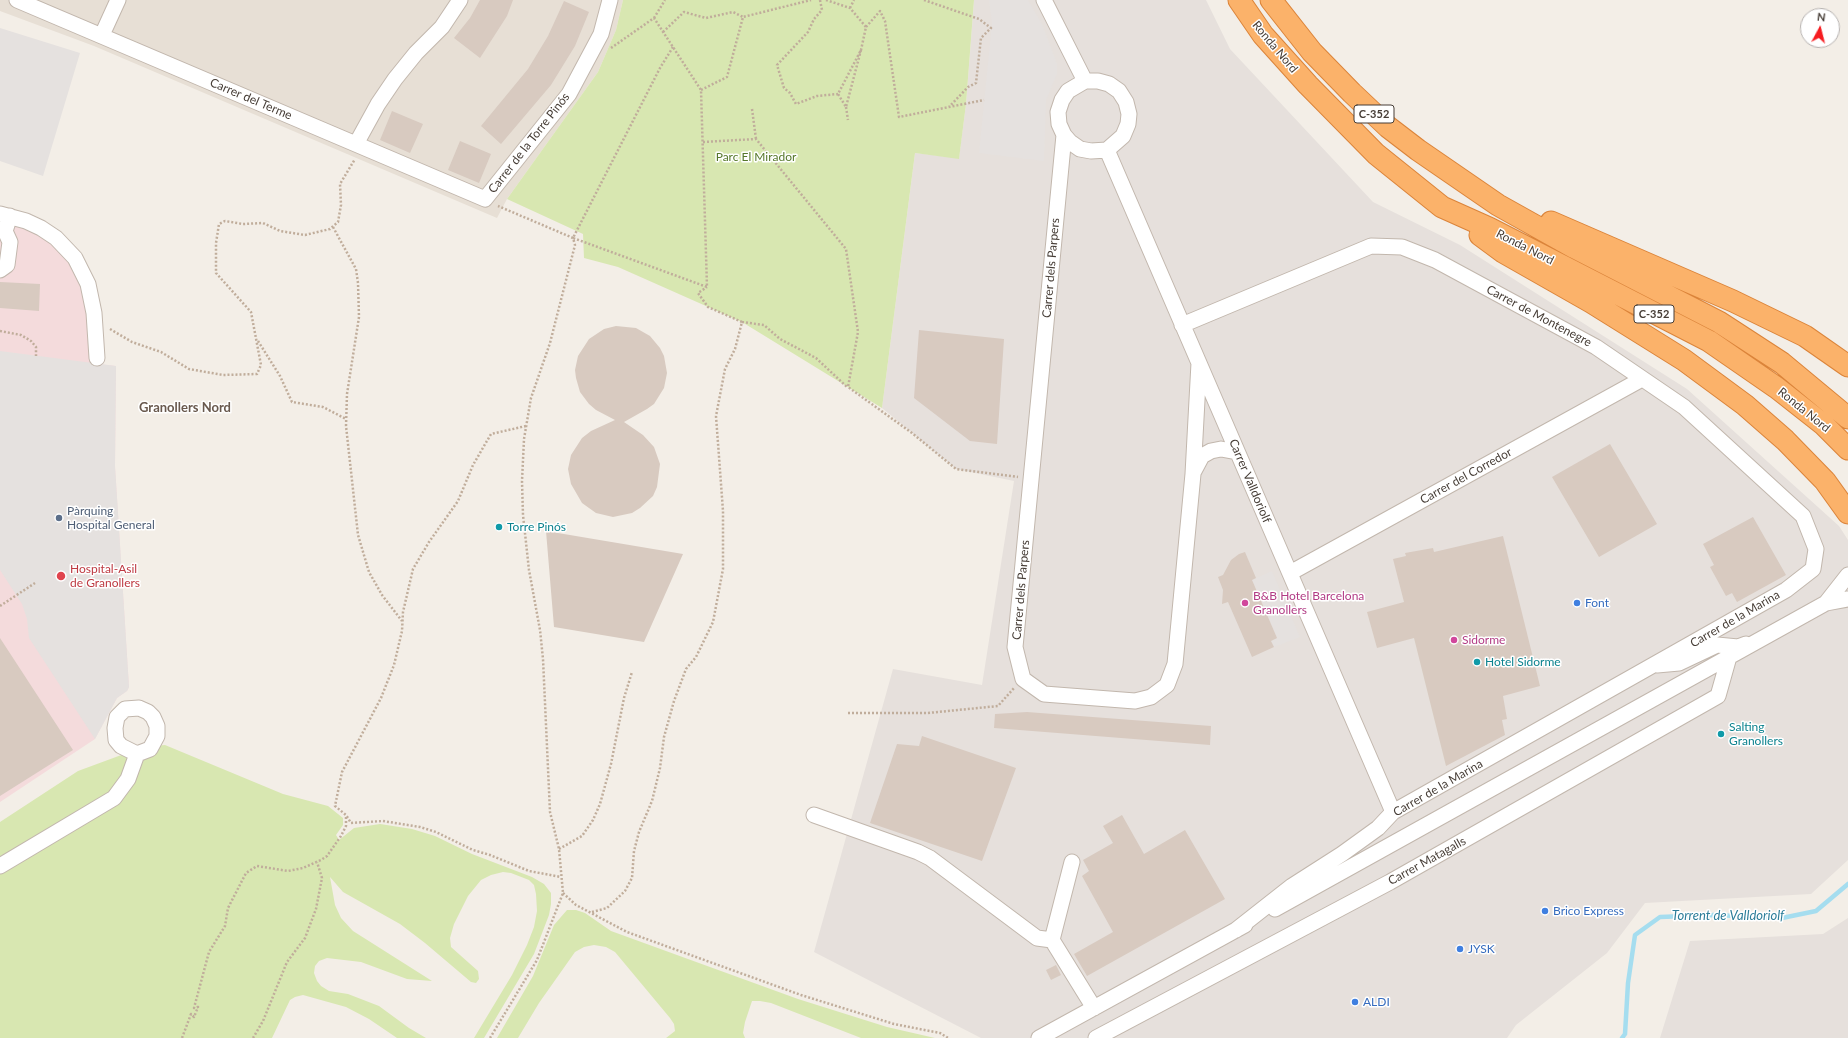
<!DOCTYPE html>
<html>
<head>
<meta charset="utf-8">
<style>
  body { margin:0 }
  #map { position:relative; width:1848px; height:1038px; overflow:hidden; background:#f3eee7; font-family:Lato,sans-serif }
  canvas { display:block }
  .north { position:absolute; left:1800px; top:8px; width:40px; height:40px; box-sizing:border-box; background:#fff; border:1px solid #b5b1af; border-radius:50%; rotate:7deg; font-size:11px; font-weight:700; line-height:16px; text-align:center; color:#463d36 }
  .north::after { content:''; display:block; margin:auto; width:14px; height:18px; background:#f61c20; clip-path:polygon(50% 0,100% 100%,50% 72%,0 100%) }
</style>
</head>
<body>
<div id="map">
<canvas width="1848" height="1038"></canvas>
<div class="north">N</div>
</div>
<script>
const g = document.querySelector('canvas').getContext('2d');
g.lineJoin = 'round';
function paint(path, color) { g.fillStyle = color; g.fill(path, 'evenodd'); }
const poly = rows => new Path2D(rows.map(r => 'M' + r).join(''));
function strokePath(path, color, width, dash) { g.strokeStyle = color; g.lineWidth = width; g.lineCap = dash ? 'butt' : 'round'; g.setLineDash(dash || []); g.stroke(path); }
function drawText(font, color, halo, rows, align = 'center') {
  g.font = font + ' Lato,sans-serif'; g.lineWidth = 3; g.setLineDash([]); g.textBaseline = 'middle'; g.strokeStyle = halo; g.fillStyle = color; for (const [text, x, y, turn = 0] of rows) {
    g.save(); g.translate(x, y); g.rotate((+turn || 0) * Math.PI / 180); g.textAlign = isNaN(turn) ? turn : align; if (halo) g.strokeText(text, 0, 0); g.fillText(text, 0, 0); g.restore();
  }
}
paint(poly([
  [0,0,623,0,616,30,598,72,507,199,497,218,94,46,0,11]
]), '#e7dfd5');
paint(poly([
  [974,0,1206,0,1230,49,1373,202,1460,245,1687,389,1839,526,1848,540,1848,860,1811,894,1645,903,1607,953,1516,1025,1507,1038,981,1038,814,952,893,669,982,685,1014,481,956,469,882,408,915,153,959,158,966,104],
  [1848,918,1848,1038,1660,1038,1690,941,1823,934]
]), '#e6e0dc');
paint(poly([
  [0,214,26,221,75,258,98,364,116,366,115,466,129,687,127,691,117,698,95,739,0,802]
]), '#f4dbdc');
paint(poly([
  [623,0,974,0,966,104,959,159,915,153,882,408,742,322,618,267,584,258,583,234,507,199,598,72,616,30],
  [165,745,283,794,328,806,343,818,343,825,336,835,339,840,354,828,380,824,412,829,435,836,472,854,532,877,544,884,551,893,551,904,549,915,534,954,484,1038,474,1038,512,975,527,945,534,927,537,911,536,894,534,885,529,880,511,873,503,872,491,875,481,880,468,896,454,924,450,938,451,947,478,971,479,979,476,983,471,982,425,943,400,924,343,892,330,877,335,905,341,918,353,931,432,981,407,979,361,962,327,958,319,961,315,966,314,973,317,981,321,986,329,991,348,994,379,1006,409,1028,426,1038,397,1038,369,1019,346,1007,303,995,295,997,290,1000,272,1038,0,1038,0,822,78,771,143,747],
  [567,910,576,910,585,913,611,931,798,999,887,1027,935,1038,861,1038,771,1003,760,1001,752,1001,745,1022,743,1033,745,1038,666,1038,675,1031,674,1024,670,1018,615,952,606,947,594,945,584,947,575,952,539,1003,518,1038,497,1038,533,976,554,925]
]), '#d8e7b1');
paint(poly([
  [989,0,1028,0,1042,24,1057,64,1057,74,1046,100,1044,161,979,153,992,23],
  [0,28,80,53,43,176,0,161],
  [0,351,116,366,115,466,129,687,127,691,117,698,95,739,29,638,27,619,22,604,0,570],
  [1272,571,1300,637,1274,647,1271,641,1277,638,1252,580]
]), '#e5e1df');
strokePath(poly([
  [1622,1038,1625,1034,1628,983,1635,935,1660,917,1714,915,1782,918,1816,911,1848,884]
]), '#a5ddef', 4.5);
paint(poly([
  [480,0,513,0,507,16,480,58,454,38,470,18],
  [564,1,589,12,575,46,551,85,501,144,481,126,528,69,548,36],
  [392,111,423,124,410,153,380,140],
  [460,141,491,154,479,183,448,170],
  [0,282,40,284,39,311,0,308],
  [616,326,636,328,650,336,660,348,664,356,667,373,664,388,654,404,647,409,624,422,643,435,654,447,660,464,657,487,653,496,640,508,632,513,613,517,596,513,582,503,571,484,568,469,571,455,582,438,591,431,615,420,596,410,589,404,580,392,576,378,575,370,578,356,589,339,604,329],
  [919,330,1004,339,997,444,970,441,914,398],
  [1610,444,1657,524,1599,557,1552,477],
  [1753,517,1786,575,1737,602,1732,593,1726,596,1710,567,1714,565,1703,544],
  [546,531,683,554,644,642,554,627],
  [1503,536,1540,686,1503,696,1507,719,1502,720,1505,735,1446,766,1414,638,1377,648,1367,612,1404,602,1393,559,1406,556,1405,553,1433,548,1434,552],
  [1245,552,1256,578,1252,580,1277,638,1271,641,1274,647,1252,657,1228,602,1222,604,1223,590,1218,577,1223,575,1231,560,1239,554],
  [0,638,73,750,0,796],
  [1027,712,1211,726,1210,745,994,728,995,714],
  [922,736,1016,768,982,861,870,823,897,744,919,746],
  [1122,815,1144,854,1185,830,1225,899,1087,976,1074,954,1113,932,1082,876,1089,871,1083,860,1113,843,1103,826],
  [1056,965,1061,975,1051,980,1046,970]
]), '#d8cac0');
const minor = poly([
  [17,0,485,199,569,94,601,34,610,0],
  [1044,0,1085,81],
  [102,35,118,0],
  [1085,81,1098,81,1109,84,1119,91,1126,102,1129,114,1128,124,1123,136,1107,150,1091,151,1080,149,1070,142,1064,135,1059,124,1058,112,1062,100,1068,91,1085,81],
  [1064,135,1015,647,1023,679,1044,694,1135,701,1151,697,1167,685,1175,664,1193,474,1199,363],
  [356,144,378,104,395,79,416,53,442,27,460,0],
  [1107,150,1393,812],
  [0,214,26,221,41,228,56,238,75,258,88,284,94,313,97,358],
  [0,270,7,265,10,242,5,231,10,216],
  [1182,325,1371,246,1402,247,1435,260,1596,347,1684,407,1803,516,1816,549,1813,569,1786,590,1393,812,1378,828,1342,854,1292,886,1236,930],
  [1194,471,1202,456,1211,451,1221,449,1237,452],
  [1290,573,1642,379],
  [1826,603,1848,575],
  [1657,665,1679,663,1717,645,1738,647,1746,644],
  [139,708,148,712,153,717,157,726,157,736,150,749,137,754,121,746,116,740,115,728,117,717,125,709,139,708],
  [814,815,918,852,930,858,1037,938,1052,940],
  [1072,862,1052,940,1094,1008],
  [0,866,114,798,128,779,137,754],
  [1275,909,1826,603,1848,599],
  [1039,1038,1245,925],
  [1096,1038,1390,882,1718,696,1729,657]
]);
const highway = poly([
  [1239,0,1263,35,1308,85,1376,154,1442,207,1489,228,1709,341,1777,388,1824,425,1848,449],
  [1271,0,1312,52,1352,93,1388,127,1418,150,1498,205,1575,248,1719,322,1782,363,1848,418],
  [1551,222,1733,301,1805,336,1848,366],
  [1480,235,1503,252,1591,302,1684,360,1745,405,1785,440,1825,481,1848,513]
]);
strokePath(minor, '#c2b7ad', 17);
strokePath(highway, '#db843a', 23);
strokePath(poly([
  [820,0,822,10,814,19,808,32,777,65,784,88,790,93,796,104,817,96,838,94],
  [826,0,850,8,866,27,861,50],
  [924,0,979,19,991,28,981,38,976,83,968,87,949,107],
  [850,8,854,0],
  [654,18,665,0],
  [866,27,880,11,885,21,899,117,984,100],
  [663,32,684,12,706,18,733,12,743,17],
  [673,47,660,68,573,238,707,287],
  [611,48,654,18,701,90,707,287],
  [861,50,846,107,838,94,861,50],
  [701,90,727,77,743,17,811,0],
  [846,107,848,120],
  [752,109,756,139],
  [703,142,756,139,846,249,858,332,848,387,912,433,956,469,1018,477],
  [333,227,356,269,358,283,359,317,347,394,346,426,358,535,369,572,382,595,402,621],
  [742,322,764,325,780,339,816,358,847,387],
  [110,329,132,342,161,352,189,369,223,375,257,374,261,365,251,312,216,273,216,243,219,224,225,221,243,224,263,223,280,231,305,235,330,229,338,222,341,205,340,184,355,159],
  [0,331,21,335,31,341,36,347,36,356],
  [258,341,280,376,292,402,323,407,346,419],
  [526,426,491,434,473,465,458,501,429,542,413,569,403,612,402,631,394,665,381,698,342,772,335,806,346,815,351,823,383,821,420,827,436,832,473,850,490,855,529,871,561,877],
  [0,606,35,583],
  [848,713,928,713,998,706,1014,688],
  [559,849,582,836,593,820,600,804,611,764,624,698,632,672],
  [563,893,576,905,627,932,801,995,894,1024,940,1033,948,1038],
  [592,912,607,908,625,891,632,878,634,851,639,832,652,801,660,768,664,737,674,701,686,669,696,657,713,622,723,569,723,511,716,416,725,369,735,349,742,322,708,307,698,293,707,287],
  [182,1038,191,1014,194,1017,198,1007,194,1008,209,952,225,926,228,908,246,873,257,866,288,871,303,868,321,860,327,856,341,836,346,826,346,817],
  [253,1038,263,1021,287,962,305,938,316,909,322,878,317,862],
  [490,1038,537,960,563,893,559,849,550,812,543,659,540,630,529,570,523,515,522,481,524,439,531,398,550,343,575,245,573,238,498,206]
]), '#c0ad9b', 2.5, [2, 2]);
strokePath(minor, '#fff', 15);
strokePath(highway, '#fbb26a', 21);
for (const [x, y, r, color] of [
  [59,518,4,"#5c6f8a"],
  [499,527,4,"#0f9aa8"],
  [61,576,5,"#e0444e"],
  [1245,603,4,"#d1479c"],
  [1577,603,4,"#3f7fe0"],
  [1454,640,4,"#d1479c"],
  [1477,662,4,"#0f9aa8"],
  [1721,734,4,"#0f9aa8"],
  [1545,911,4,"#3f7fe0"],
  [1460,949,4,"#3f7fe0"],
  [1355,1002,4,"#3f7fe0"]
]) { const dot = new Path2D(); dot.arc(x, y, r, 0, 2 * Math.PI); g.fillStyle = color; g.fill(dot); strokePath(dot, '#fff', 1.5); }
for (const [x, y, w] of [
  [1374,114,40],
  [1654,314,40]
]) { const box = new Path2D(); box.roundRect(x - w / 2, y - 9, w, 18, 3); g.fillStyle = '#fff'; g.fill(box); strokePath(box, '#463d36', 1); }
drawText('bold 11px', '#463d36', null, [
  ["C-352",1374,114],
  ["C-352",1654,314]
]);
drawText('12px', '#463d36', '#fff', [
  ["Ronda Nord",1275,47,50],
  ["Carrer del Terme",251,99,23],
  ["Carrer de la Torre Pinós",529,143,-52],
  ["Ronda Nord",1525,247,27],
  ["Carrer dels Parpers",1051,268,-85],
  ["Carrer de Montenegre",1539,316,28],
  ["Ronda Nord",1804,410,39],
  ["Carrer del Corredor",1466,476,-29],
  ["Carrer Valldoriolf",1250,481,67],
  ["Carrer dels Parpers",1021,590,-85],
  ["Carrer de la Marina",1735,619,-30],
  ["Carrer de la Marina",1438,788,-30],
  ["Carrer Matagalls",1427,861,-29]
]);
drawText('12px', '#55772a', '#fff', [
  ["Parc El Mirador",756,157]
]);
drawText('12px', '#4e5e75', '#fff', [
  ["Pàrquing",67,511],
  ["Hospital General",67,525]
], 'left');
drawText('12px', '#0d838f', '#fff', [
  ["Torre Pinós",507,527],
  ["Hotel Sidorme",1485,662],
  ["Salting",1729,727],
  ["Granollers",1729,741]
], 'left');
drawText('12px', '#be3a42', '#fff', [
  ["Hospital-Asil",70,569],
  ["de Granollers",70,583]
], 'left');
drawText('12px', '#b23c85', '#fff', [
  ["B&B Hotel Barcelona",1253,596],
  ["Granollers",1253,610],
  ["Sidorme",1462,640]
], 'left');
drawText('12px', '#366cbe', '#fff', [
  ["Font",1585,603],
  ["Brico Express",1553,911],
  ["JYSK",1468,949],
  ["ALDI",1363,1002]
], 'left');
drawText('bold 13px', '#69594e', '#fff', [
  ["Granollers Nord",185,408]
]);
drawText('italic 13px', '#2c7d99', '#fff', [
  ["Torrent de Valldoriolf",1728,916]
]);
</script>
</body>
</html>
